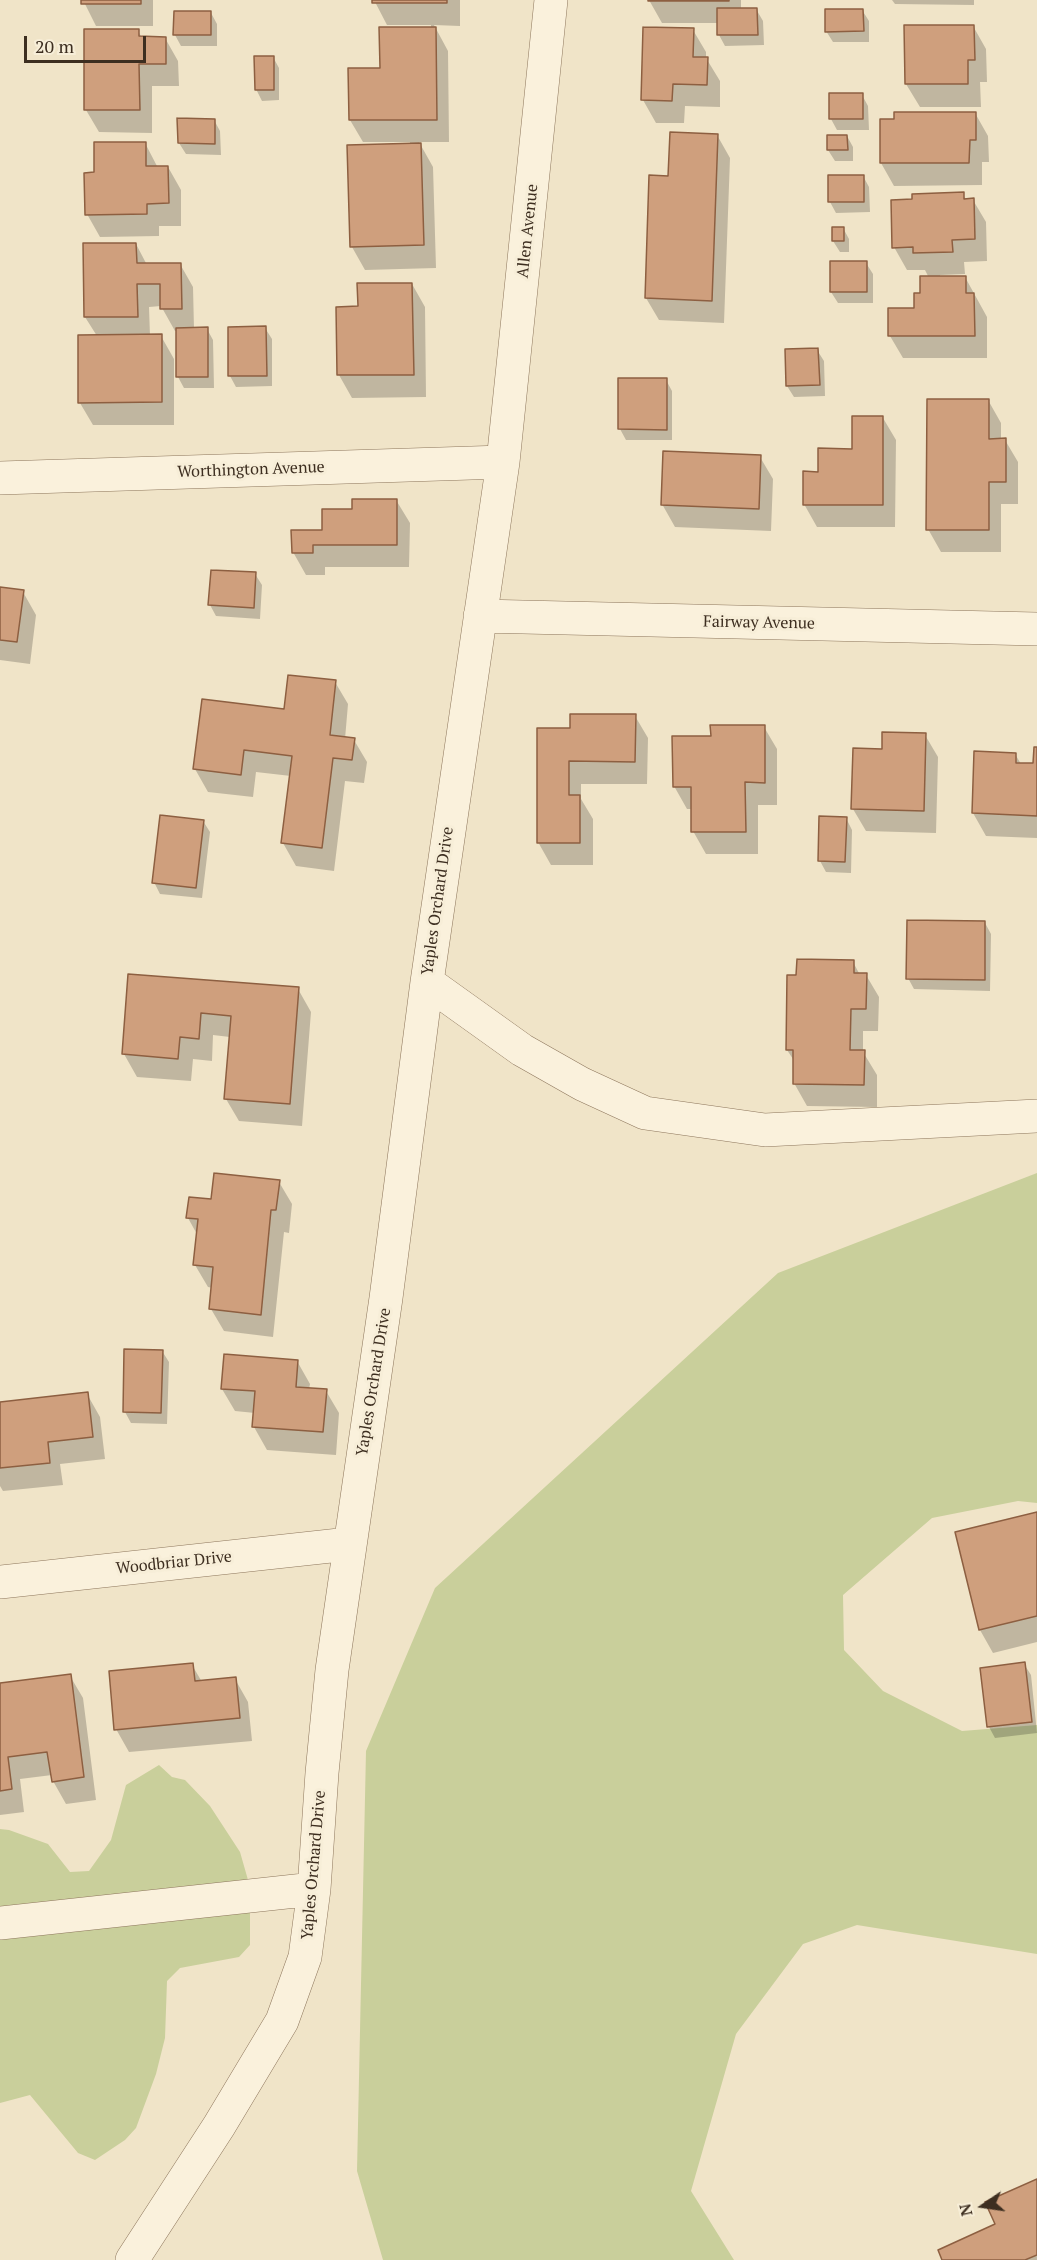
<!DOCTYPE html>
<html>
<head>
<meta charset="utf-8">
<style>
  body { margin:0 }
  #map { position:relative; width:1037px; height:2260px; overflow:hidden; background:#f0e4c8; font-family:"PT Serif",serif }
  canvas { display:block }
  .north { position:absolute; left:953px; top:2176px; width:60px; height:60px; -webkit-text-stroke:4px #f7eed8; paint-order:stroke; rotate:257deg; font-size:16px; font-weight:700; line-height:24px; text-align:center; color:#3d2e20 }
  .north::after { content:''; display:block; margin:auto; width:21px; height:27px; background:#3d2e20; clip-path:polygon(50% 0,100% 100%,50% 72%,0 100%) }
  .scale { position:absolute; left:24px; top:36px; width:122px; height:27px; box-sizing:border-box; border:3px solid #3d2e20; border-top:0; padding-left:8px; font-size:18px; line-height:21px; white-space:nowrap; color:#3d2e20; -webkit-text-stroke:4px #f7eed8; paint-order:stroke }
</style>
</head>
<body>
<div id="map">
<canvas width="1037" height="2260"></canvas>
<div class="north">N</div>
<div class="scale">20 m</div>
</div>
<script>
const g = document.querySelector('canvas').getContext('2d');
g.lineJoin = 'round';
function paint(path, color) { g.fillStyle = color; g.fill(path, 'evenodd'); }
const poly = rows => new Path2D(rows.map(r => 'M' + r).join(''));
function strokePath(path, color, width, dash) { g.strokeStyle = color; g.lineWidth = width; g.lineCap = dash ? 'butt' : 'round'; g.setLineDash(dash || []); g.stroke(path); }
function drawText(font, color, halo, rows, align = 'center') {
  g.font = font + ' "PT Serif",serif'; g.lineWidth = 6; g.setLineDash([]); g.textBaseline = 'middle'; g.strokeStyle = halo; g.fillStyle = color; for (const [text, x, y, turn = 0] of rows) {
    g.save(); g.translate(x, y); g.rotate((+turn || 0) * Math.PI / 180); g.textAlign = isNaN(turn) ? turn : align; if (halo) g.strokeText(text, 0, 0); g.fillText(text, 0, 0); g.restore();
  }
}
paint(poly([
  [1037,1173,1037,1503,1018,1501,932,1518,843,1595,844,1650,883,1691,962,1731,1037,1725,1037,1954,857,1925,803,1944,736,2034,691,2191,734,2260,383,2260,357,2171,366,1751,435,1588,778,1273],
  [159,1765,172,1777,185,1780,210,1806,240,1852,250,1887,250,1945,239,1957,180,1968,167,1981,165,2038,156,2074,136,2128,125,2140,95,2160,78,2153,30,2095,0,2103,0,1829,9,1830,48,1844,70,1872,89,1871,111,1840,126,1785]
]), '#c9cf9b');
paint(poly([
  [83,0,153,0,153,26,96,26],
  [374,0,460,0,460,26,434,25,448,51,449,142,419,142,433,167,436,268,365,270,352,247,349,146,410,145,410,142,363,142,350,120,382,69,431,28,431,25,387,25],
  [649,0,741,0,741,10,756,9,763,21,764,45,725,46,719,35,719,23,662,23],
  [892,0,974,0,974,5,895,4],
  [862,10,869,21,869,42,833,42,826,31],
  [211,13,217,24,217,46,181,46,175,35],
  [973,26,986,49,987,82,980,82,981,107,920,107,906,84,906,27],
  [693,30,706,52,706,58,720,81,720,107,685,106,684,123,656,123,643,100],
  [138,31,142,38,165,38,178,61,179,86,152,86,152,133,99,132,86,110],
  [273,57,279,68,279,100,262,101,256,89],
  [862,95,868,106,869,130,837,130,831,119],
  [975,113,988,136,989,162,982,162,982,185,894,186,881,163],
  [214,120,220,131,221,155,186,154,179,143],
  [717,135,730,158,724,323,659,320,646,298,670,178],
  [847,136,853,147,853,161,835,161,828,150],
  [145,143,158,168,168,167,181,190,181,226,159,226,159,236,100,237,87,214,95,174],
  [863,176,869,187,870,212,836,213,830,202],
  [963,194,966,200,973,200,986,222,987,261,964,262,965,274,940,275,940,278,965,277,987,317,987,358,903,358,890,336,915,309,929,278,925,270,907,270,894,247],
  [843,228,849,239,849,252,840,252,833,241],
  [136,244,147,265,180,264,193,287,194,329,207,329,213,340,214,388,184,388,178,377,178,331,175,331,161,306,149,307,150,336,161,336,174,359,174,425,93,425,80,403,97,336,85,317,84,245],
  [866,263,873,274,873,303,838,303,831,292],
  [412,284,425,307,426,397,352,398,339,375,338,308,359,308],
  [265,328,272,339,272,386,236,387,230,376],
  [817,350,824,361,825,396,794,397,787,386],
  [666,380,672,391,672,440,626,440,620,429],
  [988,400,1001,423,1001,440,1005,440,1018,462,1018,504,1001,504,1001,552,941,552,928,529],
  [883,418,896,440,895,527,817,527,804,504,820,473,854,450],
  [760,457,773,479,771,531,675,527,662,504],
  [396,500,410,523,409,567,325,567,325,575,306,575,293,552,353,510],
  [255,574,262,585,260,619,216,616,210,605],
  [0,589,23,592,36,615,30,664,0,660],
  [335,682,348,704,345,739,354,740,367,762,364,783,345,781,334,871,296,866,283,843,291,776,256,772,253,797,208,792,195,769,285,710],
  [635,716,648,738,647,784,581,784,581,799,593,819,593,865,551,865,538,842,571,730],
  [764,727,777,749,777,805,758,805,758,854,706,854,693,831,693,809,687,809,674,786,712,738],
  [925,735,938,757,936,833,866,831,853,809,883,751],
  [1037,749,1037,838,986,836,973,813,1015,754,1021,764,1035,765],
  [846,818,852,830,851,873,826,872,820,861],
  [203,821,210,832,202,898,160,894,154,882],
  [985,923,991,934,990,991,914,989,908,978],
  [853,962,860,975,866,975,879,997,878,1031,863,1031,863,1052,877,1075,877,1107,807,1106,794,1083,795,1062,787,1050,798,977],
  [130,975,298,989,311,1012,302,1126,239,1121,226,1099,230,1037,213,1035,212,1061,193,1059,191,1081,137,1077,124,1054],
  [279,1182,292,1204,289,1233,284,1232,273,1337,224,1331,211,1309,213,1288,208,1287,195,1265,198,1236,188,1218,213,1201],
  [162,1351,169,1362,167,1424,131,1423,125,1412],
  [297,1361,310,1384,309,1389,326,1391,339,1413,336,1455,267,1450,254,1427,255,1413,235,1411,222,1389],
  [87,1394,100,1417,105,1459,60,1464,63,1485,3,1491,0,1486,0,1404],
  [1037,1514,1037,1642,993,1653,980,1630,956,1534],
  [1024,1664,1031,1675,1037,1733,995,1738,989,1727],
  [192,1665,202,1682,235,1679,248,1702,252,1741,129,1752,116,1729],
  [70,1676,83,1698,96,1800,66,1804,53,1781,52,1775,20,1779,24,1812,0,1815,0,1685],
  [1037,2181,1037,2260,944,2260,997,2225]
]), '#0003');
const building = poly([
  [81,0,141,0,141,4,81,4,81,0],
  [372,0,447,0,447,3,372,3,372,0],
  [648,0,729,0,729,1,648,1,648,0],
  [717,8,757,8,758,35,717,35,717,8],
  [825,9,863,9,864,31,825,32,825,9],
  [174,11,211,11,211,35,173,35,174,11],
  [904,25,974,25,975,60,968,60,968,84,905,84,904,25],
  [379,27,436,27,437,120,349,120,348,68,380,68,379,27],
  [643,27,694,28,693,57,708,57,707,85,673,84,672,101,641,100,643,27],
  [84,29,139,29,139,36,166,37,166,64,139,64,140,110,84,110,84,29],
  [254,56,274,56,274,90,255,90,254,56],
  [829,93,863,93,863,119,829,119,829,93],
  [894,112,976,112,976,140,970,140,969,163,880,163,880,119,894,119,894,112],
  [177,118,215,119,215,144,178,143,177,118],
  [670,132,718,134,712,301,645,298,649,175,668,176,670,132],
  [827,135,847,135,848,150,827,150,827,135],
  [94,142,146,142,146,166,168,166,169,203,147,204,147,214,85,215,84,173,94,172,94,142],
  [421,143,424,245,350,247,347,145,421,143],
  [828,175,864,175,864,202,828,202,828,175],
  [964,192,964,199,974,198,975,239,952,240,953,252,913,253,913,247,892,248,891,200,912,199,912,194,964,192],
  [832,227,844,227,844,241,832,241,832,227],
  [83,243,136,243,137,263,181,263,182,309,160,309,160,284,137,284,138,317,84,317,83,243],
  [830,261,867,261,867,292,830,292,830,261],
  [920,276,966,276,966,293,974,293,975,336,888,336,888,308,914,308,914,293,920,293,920,276],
  [357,283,412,283,414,375,337,375,336,307,358,306,357,283],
  [266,326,267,376,228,376,228,327,266,326],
  [208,327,208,377,176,377,176,328,208,327],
  [162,334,162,402,78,403,78,335,162,334],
  [818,348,820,385,786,386,785,349,818,348],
  [618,378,667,378,667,430,618,429,618,378],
  [927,399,989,399,989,439,1006,438,1006,482,989,482,989,530,926,530,927,399],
  [852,416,883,416,883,505,803,505,803,471,818,472,818,448,852,449,852,416],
  [663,451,761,455,759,509,661,505,663,451],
  [352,499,397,499,397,545,313,545,313,553,292,553,291,530,322,530,322,509,352,509,352,499],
  [211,570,256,572,254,608,208,605,211,570],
  [0,587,24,590,17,642,0,640,0,587],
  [288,675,336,680,330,735,355,738,352,760,333,758,322,848,281,843,292,756,244,750,241,775,193,769,202,699,284,709,288,675],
  [570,714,636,714,635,762,569,761,569,795,580,795,580,843,537,843,537,728,570,728,570,714],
  [710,725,765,725,765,783,745,782,746,832,691,832,691,787,673,787,672,736,711,736,710,725],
  [882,732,926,733,924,811,851,809,853,748,882,749,882,732],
  [1034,747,1037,747,1037,816,972,813,974,751,1016,753,1016,763,1033,763,1034,747],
  [160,815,204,820,196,888,152,883,160,815],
  [819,816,847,817,845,862,818,861,819,816],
  [907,920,985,921,985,980,906,979,907,920],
  [797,959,854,960,854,973,867,973,866,1009,851,1009,850,1050,865,1050,864,1085,793,1084,793,1050,786,1050,787,975,796,975,797,959],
  [128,974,299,987,290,1104,224,1099,231,1016,201,1013,199,1039,180,1037,178,1059,122,1054,128,974],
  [214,1173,280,1180,276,1210,271,1210,261,1315,209,1309,213,1267,193,1265,198,1219,186,1218,189,1197,211,1199,214,1173],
  [124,1349,163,1350,161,1413,123,1412,124,1349],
  [224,1354,298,1360,296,1387,327,1389,323,1432,252,1427,255,1391,221,1389,224,1354],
  [88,1392,93,1437,48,1442,50,1463,0,1468,0,1402,88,1392],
  [1037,1512,1037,1616,979,1630,955,1532,1037,1512],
  [1025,1662,1032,1722,987,1727,980,1668,1025,1662],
  [193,1663,195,1681,236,1677,240,1718,114,1730,109,1671,193,1663],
  [71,1674,84,1777,52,1782,47,1752,8,1757,12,1789,0,1791,0,1683,71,1674],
  [1037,2179,1037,2255,1025,2260,942,2260,938,2250,995,2224,985,2202,1037,2179]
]);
paint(building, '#cf9f7d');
strokePath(building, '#8d5f41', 1.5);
const minor = poly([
  [0,478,503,462],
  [480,616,1037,629],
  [427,982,522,1050,582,1084,645,1113,765,1130,1037,1116],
  [0,1582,349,1544],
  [0,1923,314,1889],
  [132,2260,219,2126,282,2021,305,1957,314,1889,322,1773,332,1670,386,1298,427,982,503,462,551,0]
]);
strokePath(minor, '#8d765c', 34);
strokePath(minor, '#faf1dc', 33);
drawText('16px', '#3d2e20', '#f7eed8', [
  ["Allen Avenue",528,231,-84],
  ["Worthington Avenue",251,470,-2],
  ["Fairway Avenue",759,623,1],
  ["Yaples Orchard Drive",438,901,-82],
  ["Yaples Orchard Drive",374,1382,-81],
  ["Woodbriar Drive",174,1563,-6],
  ["Yaples Orchard Drive",314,1865,-85]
]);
</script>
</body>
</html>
